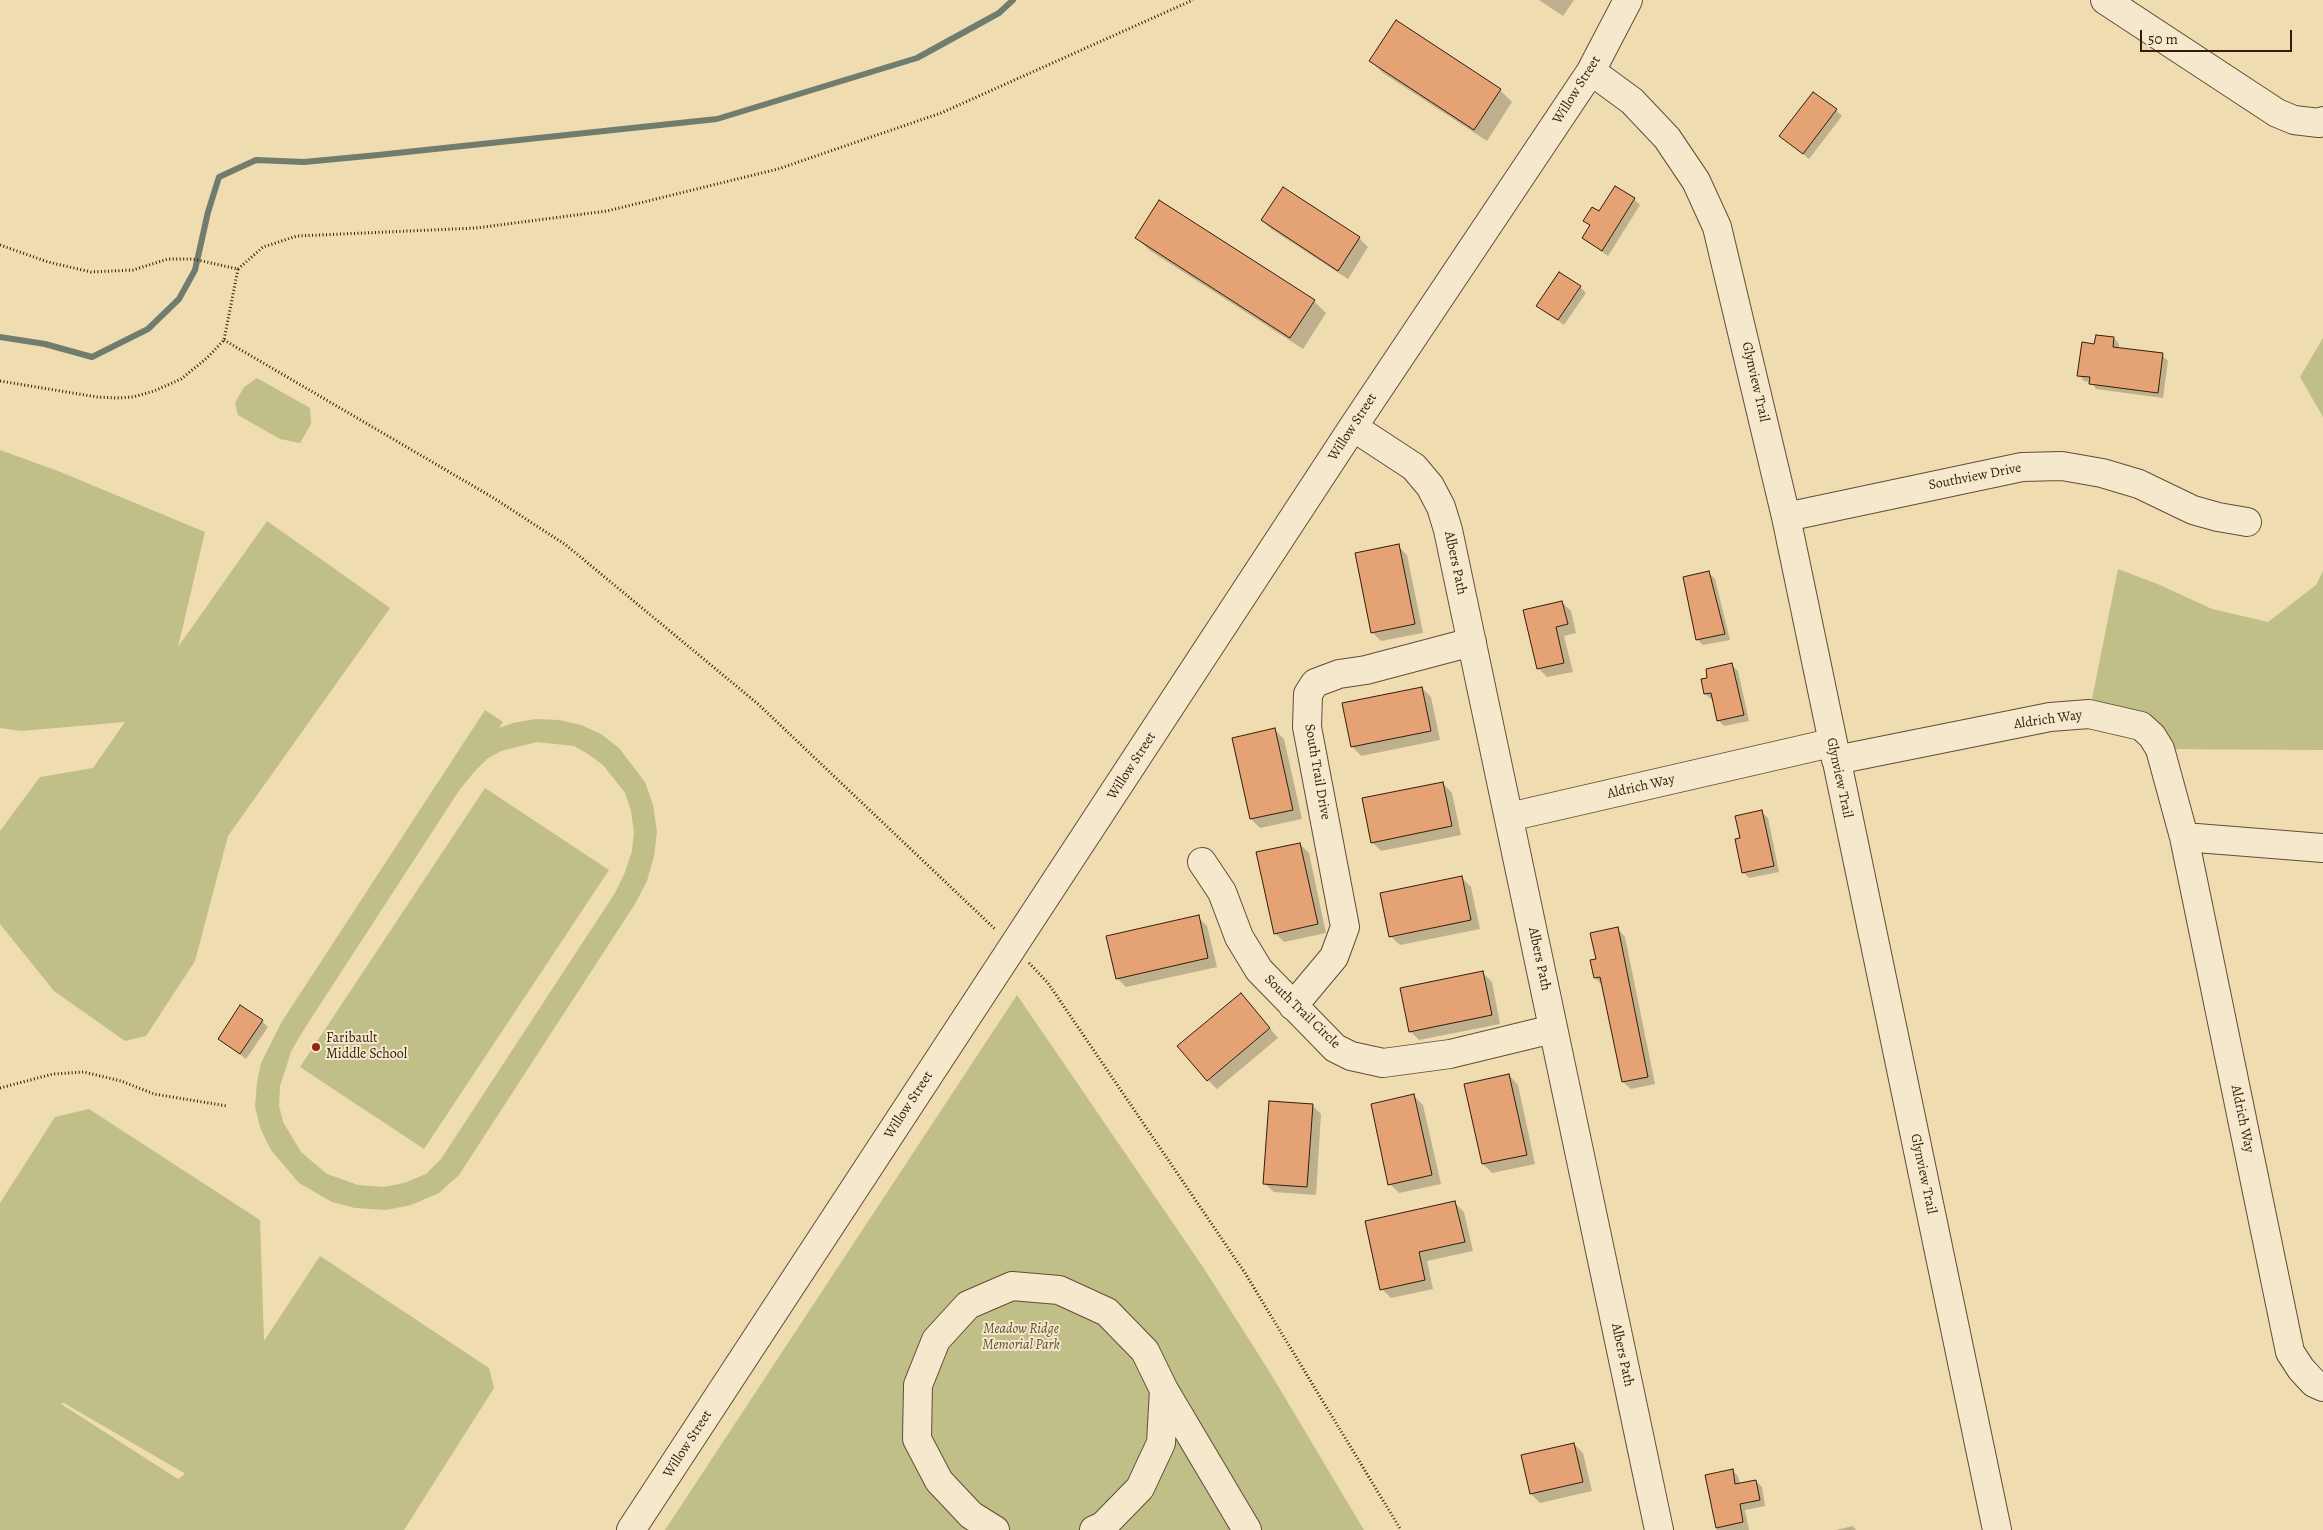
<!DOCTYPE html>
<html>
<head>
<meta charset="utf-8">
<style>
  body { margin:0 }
  #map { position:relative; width:2323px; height:1530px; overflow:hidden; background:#efdcb1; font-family:Alegreya,serif }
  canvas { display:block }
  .scale { position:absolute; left:2140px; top:30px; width:152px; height:22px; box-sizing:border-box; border:2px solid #321d0e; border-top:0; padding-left:6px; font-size:15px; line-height:18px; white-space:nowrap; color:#321d0e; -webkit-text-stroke:4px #f5e8cc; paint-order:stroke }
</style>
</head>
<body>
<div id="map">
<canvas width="2323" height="1530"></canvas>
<div class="scale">50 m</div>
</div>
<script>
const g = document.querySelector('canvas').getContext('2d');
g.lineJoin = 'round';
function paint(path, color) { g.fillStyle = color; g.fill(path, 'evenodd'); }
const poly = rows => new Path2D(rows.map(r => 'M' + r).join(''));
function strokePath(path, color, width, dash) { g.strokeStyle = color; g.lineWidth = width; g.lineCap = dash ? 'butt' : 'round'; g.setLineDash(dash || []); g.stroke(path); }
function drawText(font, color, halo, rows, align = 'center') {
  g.font = font + ' Alegreya,serif'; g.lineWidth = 4; g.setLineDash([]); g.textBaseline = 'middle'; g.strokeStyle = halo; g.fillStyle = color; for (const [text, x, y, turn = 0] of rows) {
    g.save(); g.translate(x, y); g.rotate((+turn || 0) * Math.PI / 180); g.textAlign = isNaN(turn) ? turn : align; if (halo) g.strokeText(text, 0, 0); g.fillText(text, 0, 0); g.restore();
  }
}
paint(poly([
  [2323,338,2323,417,2300,377],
  [257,378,310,408,311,424,300,443,280,439,238,415,235,403,244,387],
  [0,450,58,471,205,532,178,647,267,521,390,608,228,836,195,961,146,1036,125,1041,54,991,0,924,0,831,40,777,93,768,125,722,21,731,0,728],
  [2118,569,2160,585,2212,609,2268,622,2316,585,2323,571,2323,750,2160,749,2089,714],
  [485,710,503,722,499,728,513,723,536,719,559,720,581,725,601,734,619,748,645,782,653,805,657,832,654,856,647,881,635,904,459,1175,439,1193,411,1205,386,1210,355,1208,332,1202,299,1183,271,1150,261,1130,255,1107,257,1082,261,1063,281,1023],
  [537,742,574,746,588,754,603,765,625,793,631,811,634,832,632,851,625,872,615,893,441,1159,426,1174,404,1183,384,1187,358,1185,327,1174,301,1152,283,1122,279,1105,280,1086,291,1052,301,1034,460,789,475,771,487,759,501,751],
  [485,788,609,870,424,1149,300,1067],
  [1017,995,1203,1267,1269,1371,1364,1530,665,1530],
  [89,1109,260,1220,264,1341,320,1256,489,1368,494,1388,404,1530,0,1530,0,1203,55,1117],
  [64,1403,184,1473,185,1474,178,1479,61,1404]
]), '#bfbf87');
paint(poly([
  [1539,0,1574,0,1563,16],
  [1371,61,1500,90,1512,102,1487,141,1383,73],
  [1836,110,1842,116,1809,159,1781,136],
  [1634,199,1640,205,1608,256,1583,238,1591,226,1585,221],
  [1262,220,1359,238,1368,247,1348,279,1271,229],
  [1137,238,1314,301,1326,313,1303,349,1149,250],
  [1580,287,1586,293,1564,325,1538,306],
  [2114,338,2119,344,2119,349,2162,355,2168,361,2163,398,2096,389,2091,382,2084,381,2079,375,2095,346],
  [1398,546,1407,555,1423,633,1381,641,1372,632],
  [1709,573,1715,579,1730,640,1703,645,1697,639],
  [1562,602,1571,611,1576,633,1564,636,1573,672,1547,677,1538,668],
  [1732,665,1738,671,1749,721,1724,726,1718,720,1713,699,1711,699,1705,694,1709,679],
  [1422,688,1431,697,1440,740,1361,756,1352,746],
  [1275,730,1284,739,1302,819,1260,828,1251,819],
  [1443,783,1452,793,1461,835,1381,851,1372,842],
  [1762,812,1768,818,1779,872,1749,878,1743,872,1741,839],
  [1300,844,1309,853,1326,933,1284,942,1275,933],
  [1462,878,1471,887,1480,929,1400,945,1390,936],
  [1198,917,1207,926,1217,967,1126,987,1117,978],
  [1618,929,1625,937,1655,1084,1631,1089,1623,1082,1603,986,1595,978,1597,960],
  [1483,973,1492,982,1500,1024,1419,1040,1410,1031],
  [1250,1004,1278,1038,1217,1089,1208,1080],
  [262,1021,268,1027,246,1059,219,1039],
  [1509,1075,1518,1085,1535,1164,1492,1173,1483,1164,1466,1085],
  [1414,1096,1423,1105,1441,1184,1399,1193,1390,1184],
  [1312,1105,1321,1114,1316,1195,1274,1192,1264,1183],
  [1455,1203,1464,1212,1473,1251,1427,1261,1433,1289,1391,1298,1382,1289],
  [1574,1444,1583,1453,1592,1491,1540,1503,1531,1494,1522,1456],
  [1732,1470,1738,1476,1740,1484,1756,1481,1762,1487,1765,1506,1745,1510,1749,1530,1717,1530,1706,1476],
  [1853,1526,1856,1530,1836,1530]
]), '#0003');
strokePath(poly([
  [0,337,45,344,92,357,148,329,179,299,195,270,208,212,219,177,256,160,304,162,378,155,717,119,917,58,999,13,1013,0]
]), '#707c6d', 6);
const building = poly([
  [1396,20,1501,89,1474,130,1369,61,1396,20],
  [1813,92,1837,109,1803,154,1779,136,1813,92],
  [1615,186,1635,198,1602,251,1582,238,1590,225,1583,221,1592,207,1599,211,1615,186],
  [1283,187,1360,237,1338,271,1261,220,1283,187],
  [1159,200,1315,300,1290,338,1135,238,1159,200],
  [1559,272,1581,286,1558,320,1536,306,1559,272],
  [2096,335,2114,337,2113,347,2163,353,2158,393,2089,384,2090,377,2077,376,2082,342,2094,344,2096,335],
  [1399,544,1415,624,1371,633,1355,553,1399,544],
  [1709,571,1725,634,1696,640,1683,577,1709,571],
  [1562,601,1568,624,1556,627,1564,663,1537,669,1523,610,1562,601],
  [1732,663,1744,715,1717,721,1711,693,1704,694,1701,679,1707,678,1706,669,1732,663],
  [1422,687,1431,731,1351,747,1342,703,1422,687],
  [1275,728,1293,810,1250,819,1232,738,1275,728],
  [1443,782,1452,826,1371,843,1362,798,1443,782],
  [1762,810,1774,866,1742,873,1735,839,1740,838,1735,816,1762,810],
  [1300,843,1318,924,1274,934,1256,852,1300,843],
  [1462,876,1471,920,1389,937,1380,893,1462,876],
  [1199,915,1208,958,1116,979,1106,936,1199,915],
  [1618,927,1648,1077,1622,1082,1600,977,1594,978,1590,960,1596,959,1590,933,1618,927],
  [1483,971,1492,1015,1409,1032,1400,988,1483,971],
  [1241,993,1270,1028,1207,1081,1177,1046,1241,993],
  [240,1005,263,1020,240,1054,218,1039,240,1005],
  [1509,1074,1527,1155,1482,1164,1464,1084,1509,1074],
  [1414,1094,1432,1175,1388,1185,1371,1104,1414,1094],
  [1269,1101,1313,1104,1307,1187,1263,1184,1269,1101],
  [1455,1201,1465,1242,1419,1252,1425,1280,1380,1290,1365,1221,1455,1201],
  [1574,1443,1583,1482,1530,1494,1521,1455,1574,1443],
  [1733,1469,1735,1484,1756,1480,1760,1500,1740,1504,1743,1522,1716,1528,1705,1475,1733,1469]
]);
paint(building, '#e4a275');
strokePath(building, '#321d0e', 1);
const minor = poly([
  [2105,0,2277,113,2294,120,2319,123,2323,121],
  [1591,71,1632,101,1667,138,1696,181,1717,227,1786,517,1997,1530],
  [1353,427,1414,467,1430,486,1441,507,1448,530,1659,1530],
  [1786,517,2022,467,2062,466,2102,473,2139,484,2193,510,2218,517,2247,522],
  [1836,760,2050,717,2089,714,2141,726,2152,736,2160,749,2184,837,2290,1352,2301,1369,2314,1383,2323,1387],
  [1509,817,1831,743],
  [2184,837,2323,848],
  [1202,862,1222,892,1239,937,1259,970,1335,1048,1351,1056,1383,1063,1450,1054,1553,1029],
  [1293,1006,1334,957,1345,927,1307,727,1308,694,1315,683,1339,674,1366,670,1472,642],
  [1164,1390,1247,1530],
  [631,1530,1353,427,1591,71,1628,0],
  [995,1530,971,1515,939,1481,917,1439,918,1385,936,1340,968,1305,1012,1286,1059,1290,1107,1312,1145,1351,1164,1390,1161,1443,1140,1488,1103,1526,1094,1530]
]);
strokePath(minor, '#614d37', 30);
strokePath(poly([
  [0,245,48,262,91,272,133,270,168,259,193,259,238,269,263,247,297,236,476,228,607,211,778,169,941,113,1193,0],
  [224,340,492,497,566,545,758,704,996,930],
  [0,381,97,397,116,398,133,397,154,391,181,379,207,358,224,340,238,269],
  [1029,963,1048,983,1245,1273,1401,1530],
  [0,1088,53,1074,84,1072,121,1081,154,1094,227,1106]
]), '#321d0e', 3, [1, 2.5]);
strokePath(minor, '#f5e8cc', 28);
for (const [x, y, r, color] of [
  [316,1047,5,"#8f2418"]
]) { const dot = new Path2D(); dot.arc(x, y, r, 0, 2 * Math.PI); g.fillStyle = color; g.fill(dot); strokePath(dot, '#f5e8cc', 2); }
drawText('14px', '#321d0e', '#f5e8cc', [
  ["Willow Street",1577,90,-58],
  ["Glynview Trail",1755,382,77],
  ["Willow Street",1353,427,-57],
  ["Southview Drive",1975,477,-11],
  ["Albers Path",1455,563,78],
  ["Aldrich Way",2048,720,-8],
  ["Willow Street",1132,766,-57],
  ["South Trail Drive",1317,772,80],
  ["Glynview Trail",1839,778,78],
  ["Aldrich Way",1641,787,-13],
  ["Albers Path",1539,959,78],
  ["South Trail Circle",1302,1012,44],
  ["Willow Street",909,1105,-57],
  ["Aldrich Way",2242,1119,78],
  ["Glynview Trail",1923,1174,78],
  ["Albers Path",1622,1355,78],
  ["Willow Street",688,1444,-57]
]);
drawText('14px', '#321d0e', '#f5e8cc', [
  ["Faribault",326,1039],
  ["Middle School",326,1055]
], 'left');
drawText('italic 14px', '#5c4e32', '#f5e8cc', [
  ["Meadow Ridge",1021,1330],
  ["Memorial Park",1021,1346]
]);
</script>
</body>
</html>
